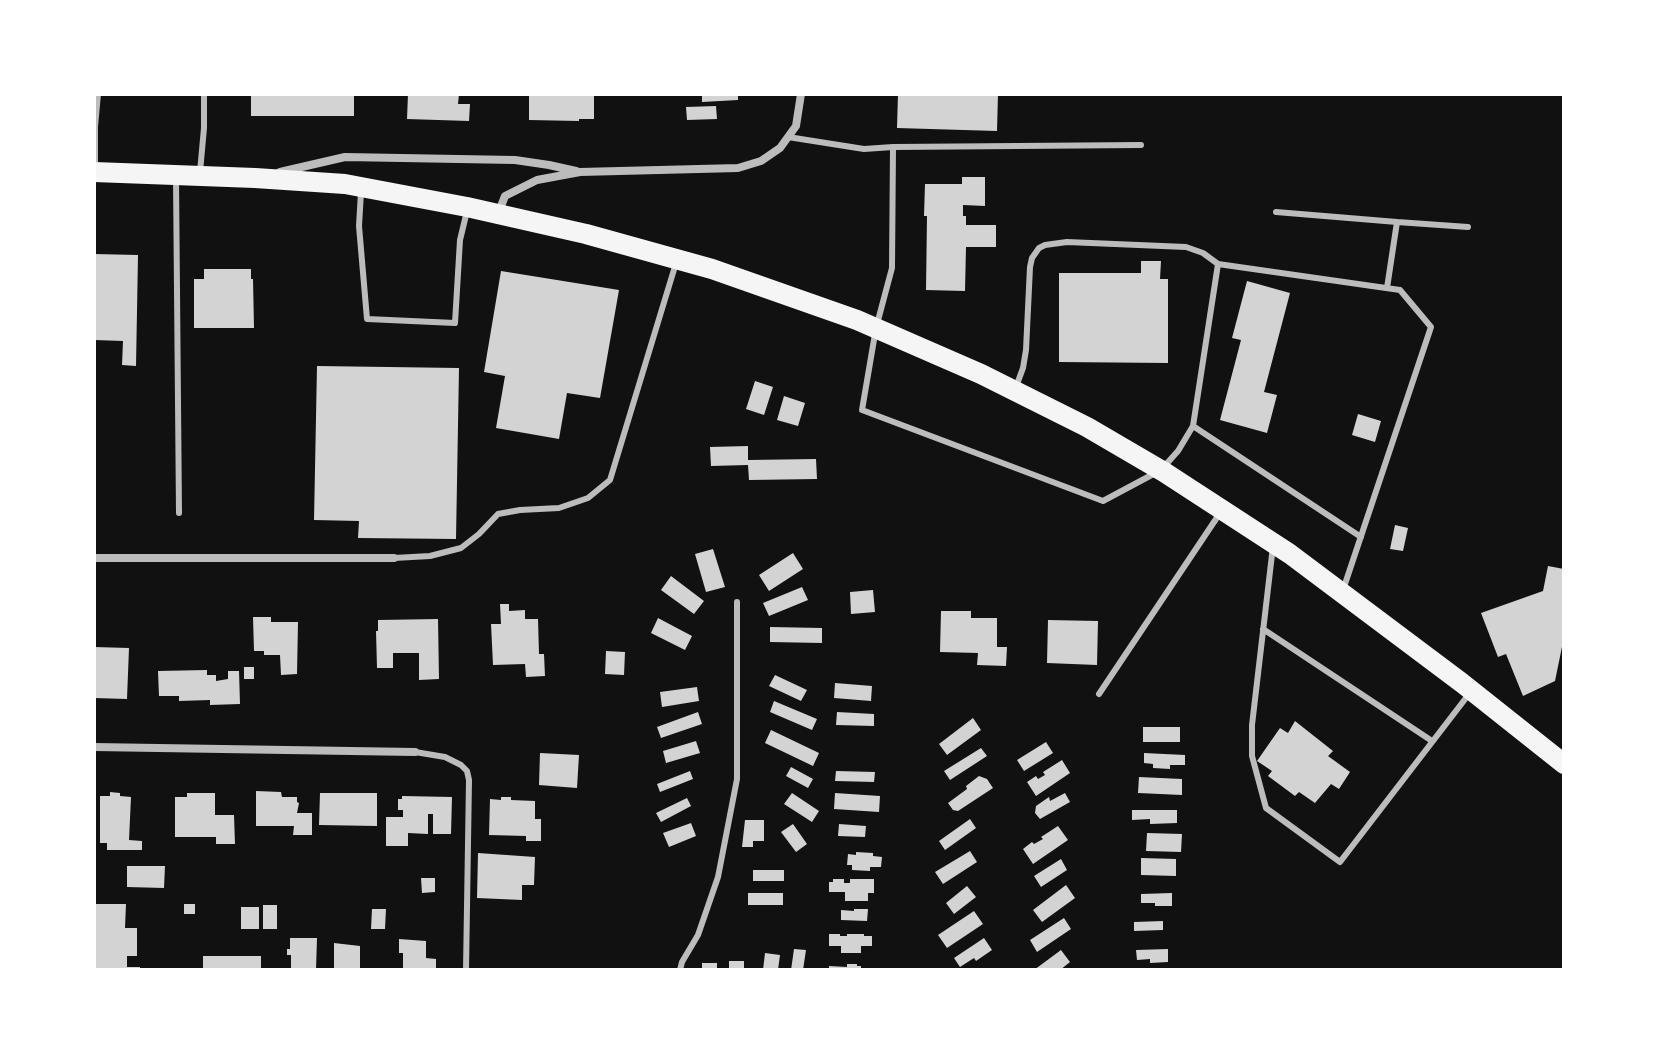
<!DOCTYPE html>
<html>
<head>
<meta charset="utf-8">
<style>
  body { margin:0 }
  #map { position:relative; width:1658px; height:1064px; overflow:hidden; background:#111; font-family:Merriweather,serif }
  canvas { display:block }
  .frame { position:absolute; inset:0; border:96px solid #fff; pointer-events:none }
</style>
</head>
<body>
<div id="map">
<canvas width="1658" height="1064"></canvas>
<div class="frame"></div>
</div>
<script>
const g = document.querySelector('canvas').getContext('2d');
g.lineJoin = 'round';
function paint(path, color) { g.fillStyle = color; g.fill(path, 'evenodd'); }
const poly = rows => new Path2D(rows.map(r => 'M' + r).join(''));
function strokePath(path, color, width, dash) { g.strokeStyle = color; g.lineWidth = width; g.lineCap = dash ? 'butt' : 'round'; g.setLineDash(dash || []); g.stroke(path); }
paint(poly([
  [251,94,354,94,354,116,251,116],
  [408,94,459,94,458,104,470,104,469,121,407,119],
  [529,94,594,94,594,119,579,119,579,121,529,120],
  [702,94,738,94,738,100,702,102],
  [898,94,998,94,997,131,897,128],
  [716,106,717,119,687,120,686,107],
  [962,177,985,177,985,206,963,205,963,216,966,216,966,225,996,225,996,247,966,247,965,291,926,290,927,216,924,216,925,184,962,184],
  [94,254,138,255,136,366,122,365,123,341,94,340],
  [1141,261,1161,261,1160,279,1168,279,1168,363,1059,362,1059,273,1141,273],
  [204,269,251,269,251,279,253,279,254,328,194,328,194,279,204,279],
  [501,271,619,290,600,398,567,393,559,439,496,428,505,376,484,372],
  [1247,281,1290,293,1264,392,1277,395,1267,433,1220,420,1241,340,1232,338],
  [317,366,459,368,456,539,358,538,359,521,314,520],
  [755,381,773,387,764,415,746,409],
  [784,396,805,403,798,426,777,420],
  [1358,414,1381,421,1375,442,1352,435],
  [748,446,748,460,816,459,817,479,749,480,748,465,711,466,710,447],
  [1395,525,1408,528,1403,551,1390,549],
  [713,549,725,587,706,592,695,554],
  [793,553,803,569,769,591,759,575],
  [1548,566,1564,569,1564,637,1555,681,1523,696,1506,654,1498,657,1481,613,1543,591],
  [671,576,704,601,694,614,661,590],
  [802,587,808,600,769,616,763,603],
  [873,590,875,612,851,614,850,592],
  [500,604,509,604,509,611,525,610,525,619,538,619,539,654,544,654,545,676,526,677,525,664,493,665,491,624,501,624],
  [941,611,971,611,971,618,997,618,997,647,1007,647,1006,666,977,665,978,653,940,652],
  [253,617,271,617,271,622,298,622,297,674,281,675,280,655,264,655,264,651,254,651],
  [658,618,692,636,685,650,651,633],
  [438,619,439,679,419,680,419,653,393,653,393,668,377,668,376,631,378,631,378,620],
  [1048,620,1098,621,1097,665,1047,663],
  [770,627,822,628,822,643,770,642],
  [94,647,129,648,127,699,94,698],
  [606,651,625,652,624,675,605,674],
  [244,667,254,667,254,679,244,679],
  [207,670,207,675,216,675,216,681,228,679,228,671,239,671,240,704,210,705,210,700,179,701,179,696,159,696,158,671],
  [775,675,807,690,801,701,769,686],
  [835,683,872,686,871,701,834,698],
  [697,687,699,701,662,707,660,692],
  [774,701,817,719,812,730,770,712],
  [698,712,702,724,661,738,657,727],
  [837,712,874,714,874,726,836,725],
  [973,718,981,730,947,755,939,744],
  [1295,721,1333,751,1328,756,1350,772,1339,789,1331,784,1315,803,1299,792,1295,796,1268,776,1272,771,1257,761,1280,728,1288,733],
  [1143,727,1180,727,1180,742,1143,742],
  [771,730,819,753,813,766,765,743],
  [696,741,700,753,666,763,663,751],
  [1046,742,1053,753,1024,771,1017,760],
  [981,748,987,756,950,780,944,771],
  [540,753,579,755,577,788,539,785],
  [1144,753,1185,755,1185,765,1170,765,1170,769,1153,768,1153,764,1144,763],
  [1062,760,1070,773,1036,796,1027,782,1036,776,1038,779,1045,775,1043,772],
  [791,767,813,779,808,788,786,776],
  [690,771,693,779,660,792,657,784],
  [836,771,875,772,874,782,835,781],
  [979,776,987,779,993,788,958,811,953,810,948,803,967,789,966,786],
  [1139,777,1182,779,1182,795,1138,793],
  [256,791,281,792,282,797,297,797,297,802,299,803,297,813,312,813,312,835,293,835,294,826,256,826],
  [110,792,120,793,120,796,131,797,129,840,142,841,142,850,107,850,107,843,100,843,100,796,110,796],
  [187,793,215,793,215,815,234,815,235,844,216,844,216,837,175,837,175,797,187,797],
  [320,793,377,793,377,826,319,825],
  [792,793,819,811,812,822,784,804],
  [835,793,880,796,879,812,834,809],
  [1065,793,1070,802,1040,819,1035,813,1036,806,1049,797,1050,801],
  [402,796,452,797,451,834,433,834,433,814,428,814,428,834,408,833,408,846,386,846,386,817,403,817,403,810,398,810,398,799,402,799],
  [501,797,511,797,511,800,535,801,535,819,541,819,541,841,526,841,526,836,489,835,490,799,501,800],
  [687,798,691,806,661,822,656,813],
  [1132,810,1177,810,1177,823,1150,824,1150,819,1132,820],
  [970,819,976,828,945,850,939,841],
  [745,820,764,820,764,841,753,841,753,847,742,847],
  [691,823,696,836,669,847,663,833],
  [793,824,807,844,796,852,781,832],
  [839,824,866,826,865,837,838,836],
  [1058,826,1068,840,1033,864,1023,849,1032,842,1034,844,1043,839,1041,837],
  [1147,833,1182,834,1181,852,1146,851],
  [970,851,977,862,943,884,935,872],
  [856,852,873,853,873,856,882,857,881,867,870,867,870,871,852,870,852,865,847,865,848,854,856,855],
  [478,853,535,857,534,885,522,885,522,900,477,898],
  [1141,858,1176,859,1176,876,1141,875],
  [1061,859,1067,870,1041,887,1034,876],
  [127,866,165,866,164,888,127,887],
  [753,870,784,870,784,881,753,881],
  [421,878,435,878,435,892,422,893],
  [833,879,844,879,844,883,850,883,850,879,874,879,874,893,868,893,868,901,845,901,845,892,829,892,829,882,833,882],
  [1066,885,1075,898,1042,922,1033,910],
  [967,886,976,897,954,914,946,903],
  [748,893,783,893,783,905,748,905],
  [1172,893,1172,906,1155,906,1155,903,1141,903,1141,894],
  [94,904,126,904,125,928,137,928,137,956,127,956,127,967,140,967,140,970,94,970],
  [184,904,195,904,195,914,184,914],
  [263,905,277,905,277,929,263,929],
  [241,907,259,907,259,929,241,929],
  [372,909,386,909,385,929,371,929],
  [854,909,868,909,867,921,841,920,841,910,854,911],
  [974,911,983,924,947,948,938,935],
  [1064,918,1071,929,1037,952,1030,940],
  [1163,921,1163,930,1134,931,1134,922],
  [829,934,840,934,840,936,847,936,847,934,864,934,864,936,872,936,872,946,861,946,861,953,841,953,841,946,829,946],
  [290,938,317,938,316,970,291,970,291,955,287,955,287,949,290,949],
  [984,938,992,950,976,961,974,958,960,967,954,958],
  [399,939,426,941,426,958,436,959,436,970,403,970,403,953,399,953],
  [334,943,360,946,360,970,334,970],
  [794,949,806,950,803,970,791,970],
  [1168,949,1168,962,1150,963,1150,959,1137,960,1136,950],
  [1061,950,1070,962,1060,970,1034,970],
  [765,953,780,955,778,970,763,970],
  [203,956,261,956,261,970,203,970],
  [729,961,744,961,744,970,729,970],
  [702,963,717,963,717,970,702,970],
  [847,964,857,964,857,966,861,966,861,970,829,970,829,966,847,967]
]), '#d3d3d3');
strokePath(poly([
  [788,137,864,149,893,147],
  [1141,145,893,147,892,268,876,328,862,410,1103,501,1161,470,1178,451,1193,426],
  [95,170,95,127,98,94],
  [200,172,204,128,204,94],
  [176,179,179,513],
  [361,192,359,226,367,319,455,323,460,240,467,211],
  [1276,212,1397,222,1387,288],
  [1397,222,1468,227],
  [1016,387,1023,368,1026,350,1030,267,1032,258,1039,248,1045,245,1067,242,1186,247,1203,253,1218,264],
  [1273,546,1252,725,1252,756,1266,808,1340,862,1469,694],
  [394,558,430,556,461,548,479,534,498,514,520,510,559,508,588,498,610,480,676,263],
  [1343,590,1431,327,1400,290,1218,264,1193,426,1361,537],
  [1263,629,1432,741],
  [1099,694,1220,513],
  [415,752,445,757,461,765,467,771,469,780,466,970],
  [680,970,682,962,698,935,718,877,737,779,737,602]
]), '#bcbcbc', 6);
strokePath(poly([
  [280,172,345,157,515,160,549,165,576,171],
  [498,214,505,196,537,180,580,172,738,168,761,161,780,148,796,126,801,94],
  [94,558,394,558],
  [94,747,415,752]
]), '#bcbcbc', 8);
strokePath(poly([
  [94,172,255,178,345,184,467,207,586,234,712,269,857,320,981,374,1087,427,1164,472,1290,554,1462,683,1564,764]
]), '#f5f5f5', 20);
</script>
</body>
</html>
